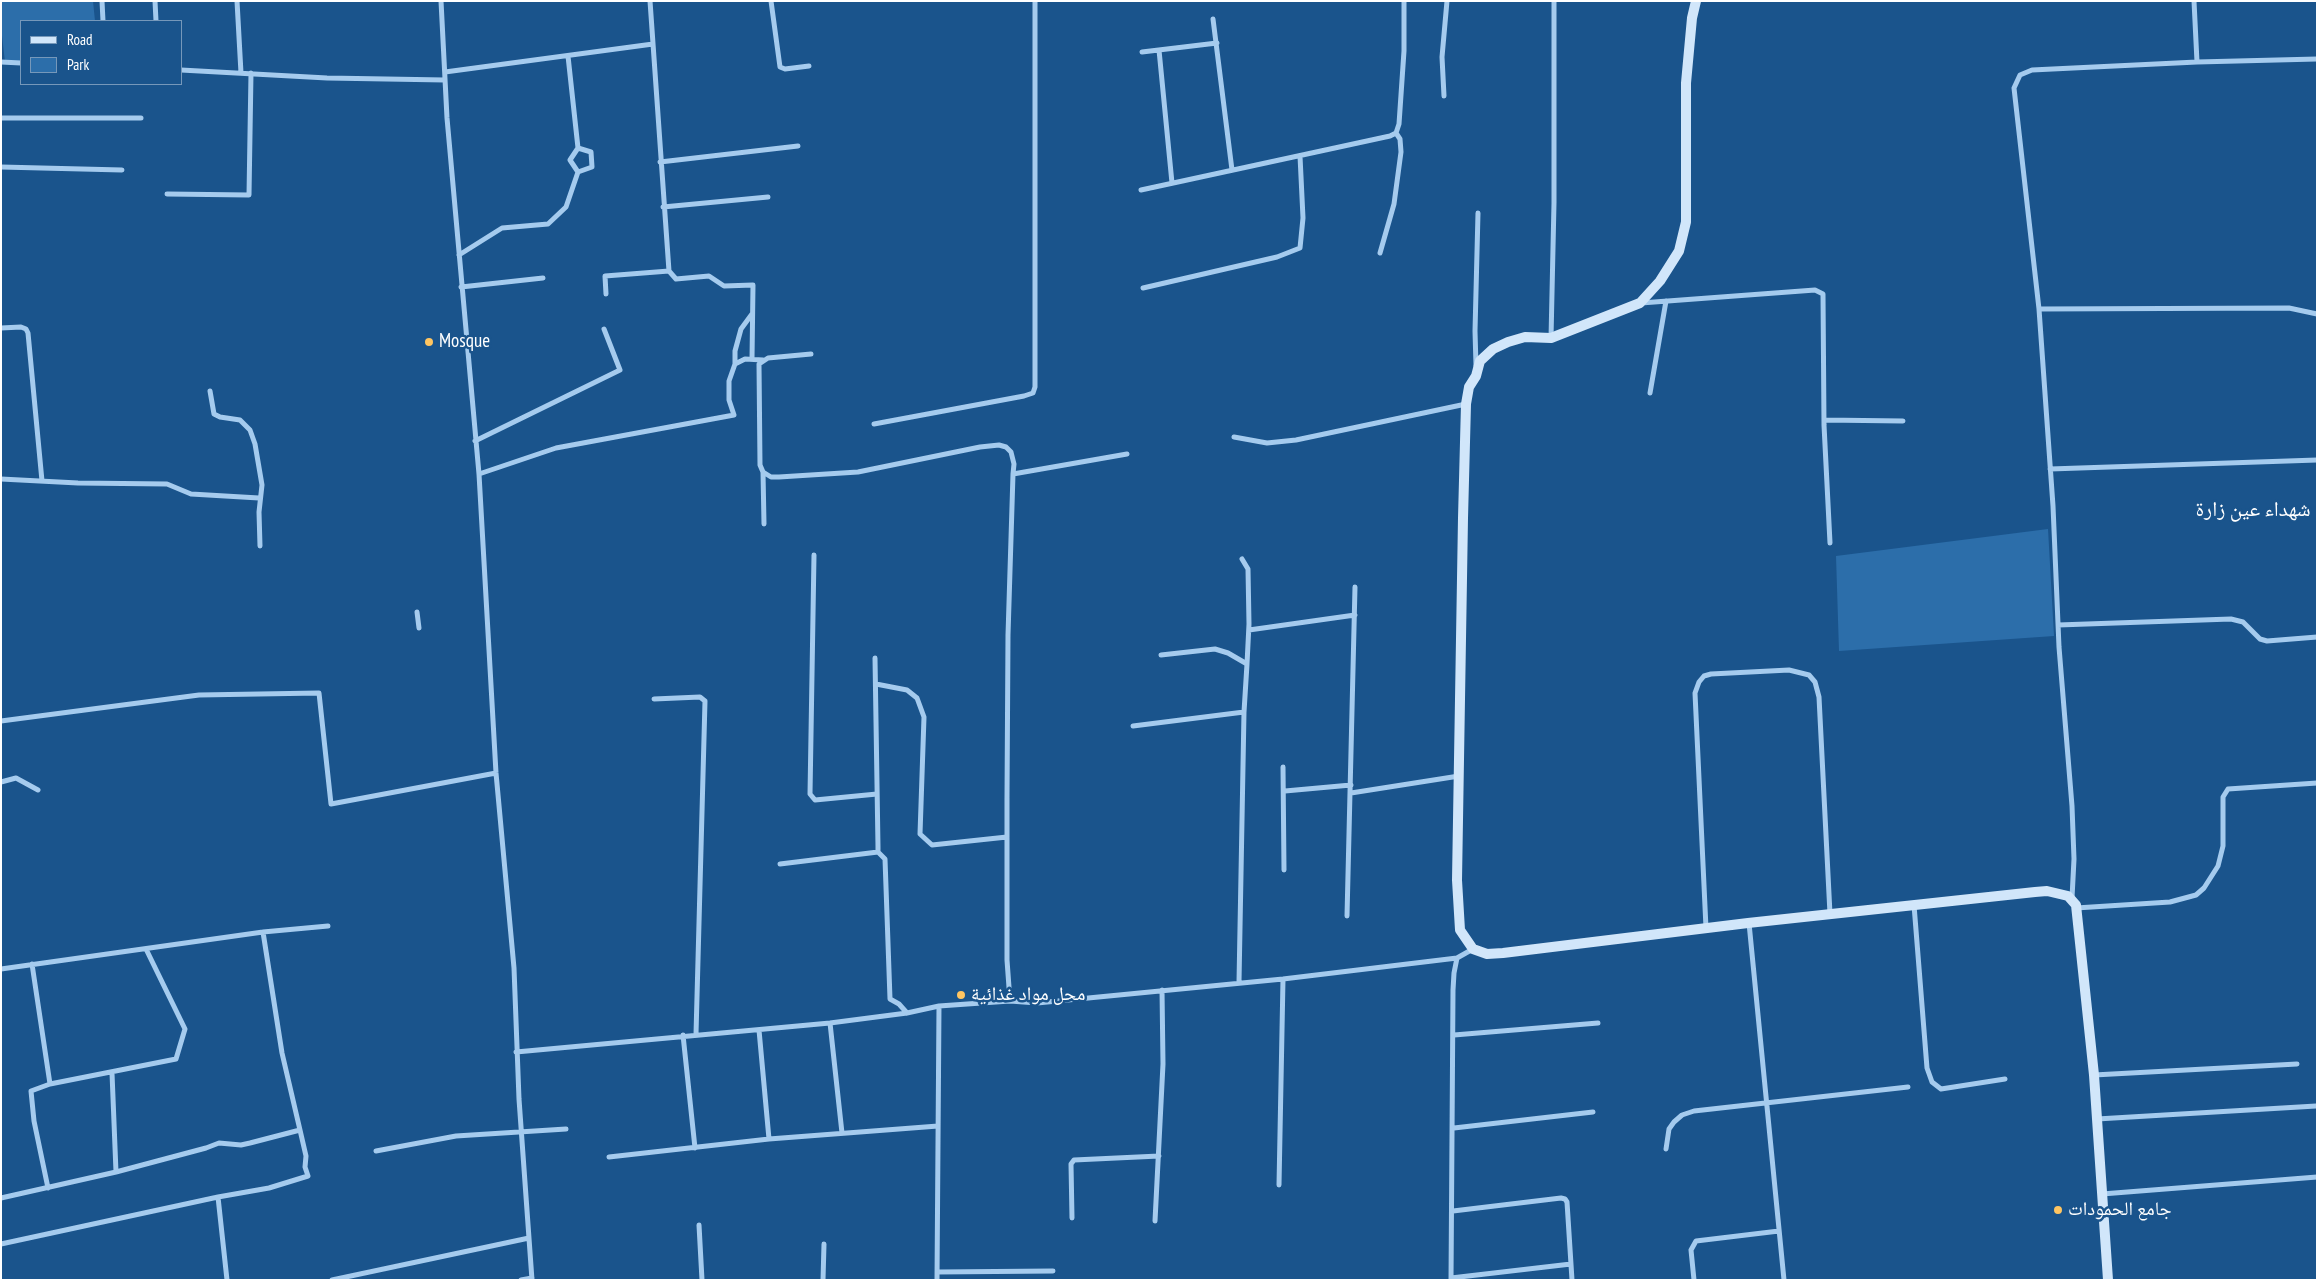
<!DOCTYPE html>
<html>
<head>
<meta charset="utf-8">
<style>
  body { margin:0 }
  #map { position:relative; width:2318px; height:1281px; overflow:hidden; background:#1a548c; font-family:"PT Sans Narrow",sans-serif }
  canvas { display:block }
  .frame { position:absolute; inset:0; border:2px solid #fff; pointer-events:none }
  .legend { position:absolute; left:20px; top:20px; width:162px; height:65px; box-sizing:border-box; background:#1a548c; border:1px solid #7698ba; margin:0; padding:6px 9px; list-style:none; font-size:15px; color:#fff }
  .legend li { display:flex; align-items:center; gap:10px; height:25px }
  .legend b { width:25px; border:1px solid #7698ba }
</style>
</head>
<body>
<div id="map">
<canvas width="2318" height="1281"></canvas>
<div class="frame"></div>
<ul class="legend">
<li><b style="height:6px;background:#d1e6fa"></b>Road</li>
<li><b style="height:14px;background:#2c6eaa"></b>Park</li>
</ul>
</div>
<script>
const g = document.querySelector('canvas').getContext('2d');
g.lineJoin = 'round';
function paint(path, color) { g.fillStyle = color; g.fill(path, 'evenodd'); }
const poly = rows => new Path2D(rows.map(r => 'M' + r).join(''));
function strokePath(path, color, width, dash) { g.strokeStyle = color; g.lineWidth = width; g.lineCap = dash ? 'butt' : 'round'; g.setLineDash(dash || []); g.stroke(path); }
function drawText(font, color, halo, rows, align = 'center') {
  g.font = font + ' "PT Sans Narrow","Noto Naskh Arabic",sans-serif'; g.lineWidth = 5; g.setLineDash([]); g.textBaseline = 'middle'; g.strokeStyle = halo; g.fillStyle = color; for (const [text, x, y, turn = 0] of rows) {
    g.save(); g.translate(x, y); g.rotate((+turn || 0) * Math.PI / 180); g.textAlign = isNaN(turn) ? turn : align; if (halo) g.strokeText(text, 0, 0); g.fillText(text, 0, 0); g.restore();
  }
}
paint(poly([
  [1,1,93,1,95,21,21,21,21,62,5,62,1,27],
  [2048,529,2054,636,1839,651,1836,556]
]), '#2c6eaa');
strokePath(poly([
  [102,1,103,21],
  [155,1,156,21],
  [237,1,241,73],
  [441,1,447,118,479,474,496,773,514,968,519,1099,532,1280],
  [650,1,669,271,676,279,709,276,724,286,753,285,752,359],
  [771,1,780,67,785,69,809,66],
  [2194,1,2197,62],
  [1213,19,1232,170],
  [1159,50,1172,183],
  [1142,52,1217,43],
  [568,56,578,148],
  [1,62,21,63],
  [181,70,327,78,445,80],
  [445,72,653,44],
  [1444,96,1442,57,1447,1],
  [1,118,141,118],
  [578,148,591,152,592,167,578,172,570,160,578,148],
  [660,162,798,146],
  [1,167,122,170],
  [1141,190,1390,136,1396,133,1399,124,1404,51,1404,1],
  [167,194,249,195,251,73],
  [663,207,768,197],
  [1380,253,1394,204,1401,152,1400,139,1396,133],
  [459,255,502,228,548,224,566,207,578,172],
  [461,287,543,278],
  [1143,288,1277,257,1300,248,1303,218,1300,156],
  [606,294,605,276,669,271],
  [1641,303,1815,290,1823,294,1824,425,1830,543],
  [2039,309,2289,308,2317,314],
  [1,328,21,327,26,329,28,333,42,481],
  [1551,338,1554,203,1554,1],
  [735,364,735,351,741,329,752,314],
  [1476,366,1475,331,1478,213],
  [210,391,214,414,220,417,240,420,250,430,255,444,262,485,259,512,260,546],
  [1650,393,1666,301],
  [1824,420,1903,421],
  [874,424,1024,396,1033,393,1035,387,1035,1],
  [1234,437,1267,443,1296,440,1466,404],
  [475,441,620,370,604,329],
  [2050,469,2317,460],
  [763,472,771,477,779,477,858,472,980,447,999,445,1006,447,1011,452,1014,464,1013,474],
  [479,474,556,448,734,415,729,400,729,381,735,364,745,359,763,360],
  [1,479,78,483,167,484,191,494,259,498],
  [764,524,763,472,760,465,759,364,768,358,811,354],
  [814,555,810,794,815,800,877,794],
  [1242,559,1248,569,1249,624,1247,664],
  [417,612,419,628],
  [2058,625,2231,619,2243,622,2260,639,2267,641,2317,637],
  [1249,630,1355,615],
  [1161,655,1215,649,1228,653,1247,664,1244,712,1239,982],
  [875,658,878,847,878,852,885,859,890,999,899,1004,907,1013],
  [876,684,907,690,917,698,924,717,920,834,932,845,1007,837],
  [654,699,700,697,705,701,696,1034],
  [1,721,199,695,319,693,331,804,496,773],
  [1133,726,1244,712],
  [1283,767,1284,870],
  [1,782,16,778,38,790],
  [1285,791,1351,785],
  [1351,793,1459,776],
  [780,864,878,852],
  [2072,898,2074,859,2072,806,2059,647,2053,506,2039,309,2014,88,2020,75,2032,70,2197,62,2317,59],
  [1914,905,1927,1068,1932,1082,1941,1089,2005,1079],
  [2076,908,2170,902,2196,895,2204,888,2218,866,2223,846,2223,797,2228,789,2317,783],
  [1347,916,1355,587],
  [1749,923,1784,1280],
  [1706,928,1695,693,1699,682,1704,676,1711,674,1789,670,1809,675,1815,682,1819,697,1830,914],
  [32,964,50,1084],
  [1,969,263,932,328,926],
  [1010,1001,1007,960,1007,798,1008,635,1013,474,1127,454],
  [830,1023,842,1133],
  [759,1030,769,1139],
  [683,1035,695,1148],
  [1454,1035,1598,1023],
  [516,1052,830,1023,907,1013,939,1006,1010,1001,1037,1003,1283,979,1457,958,1473,949],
  [112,1073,116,1172],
  [2094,1075,2297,1064],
  [2097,1119,2316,1106],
  [1454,1128,1593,1112],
  [1666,1149,1669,1129,1674,1122,1682,1115,1694,1111,1908,1087],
  [376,1151,456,1136,566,1129],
  [609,1157,769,1139,938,1126],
  [1279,1185,1283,979],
  [48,1188,34,1121,31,1091,50,1084,176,1059,185,1029,146,949],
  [2102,1194,2317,1177],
  [218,1197,227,1280],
  [1,1198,116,1172,206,1148,219,1143,241,1145,250,1143,300,1130,282,1053,263,932],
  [1453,1211,1561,1198,1565,1199,1567,1202,1572,1280],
  [1072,1218,1071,1164,1074,1160,1159,1156],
  [1155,1221,1163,1064,1162,990],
  [699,1225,702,1280],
  [1,1244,218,1197,269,1188,308,1176,305,1167,306,1156,300,1130],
  [937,1272,1053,1271],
  [1451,1278,1571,1264],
  [332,1280,529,1238],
  [521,1280,532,1278],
  [823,1280,824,1244],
  [937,1280,939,1006],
  [1451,1280,1453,990,1454,973,1457,958],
  [1694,1280,1691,1250,1696,1241,1779,1231]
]), '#a5cbee', 5);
strokePath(poly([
  [1696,1,1692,18,1686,83,1686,222,1679,251,1660,281,1640,303,1551,338,1525,337,1508,342,1493,349,1480,361,1476,376,1469,387,1466,404,1463,518,1457,880,1460,930,1473,949,1487,954,1503,953,1748,923,2035,892,2047,891,2068,896,2076,905,2094,1075,2108,1280]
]), '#d1e6fa', 10);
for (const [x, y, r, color] of [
  [429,342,5,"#ffc561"],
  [961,995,5,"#ffc561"],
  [2058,1210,5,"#ffc561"]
]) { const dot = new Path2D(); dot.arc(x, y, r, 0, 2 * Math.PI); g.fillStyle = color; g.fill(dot); strokePath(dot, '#1a548c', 2); }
drawText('19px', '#fff', '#1a548c', [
  ["Mosque",439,342],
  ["محل مواد غذائية",971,995],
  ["جامع الحمودات",2068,1210]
], 'left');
drawText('21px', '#fff', '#1a548c', [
  ["شهداء عين زارة",2253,510]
]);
</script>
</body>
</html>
